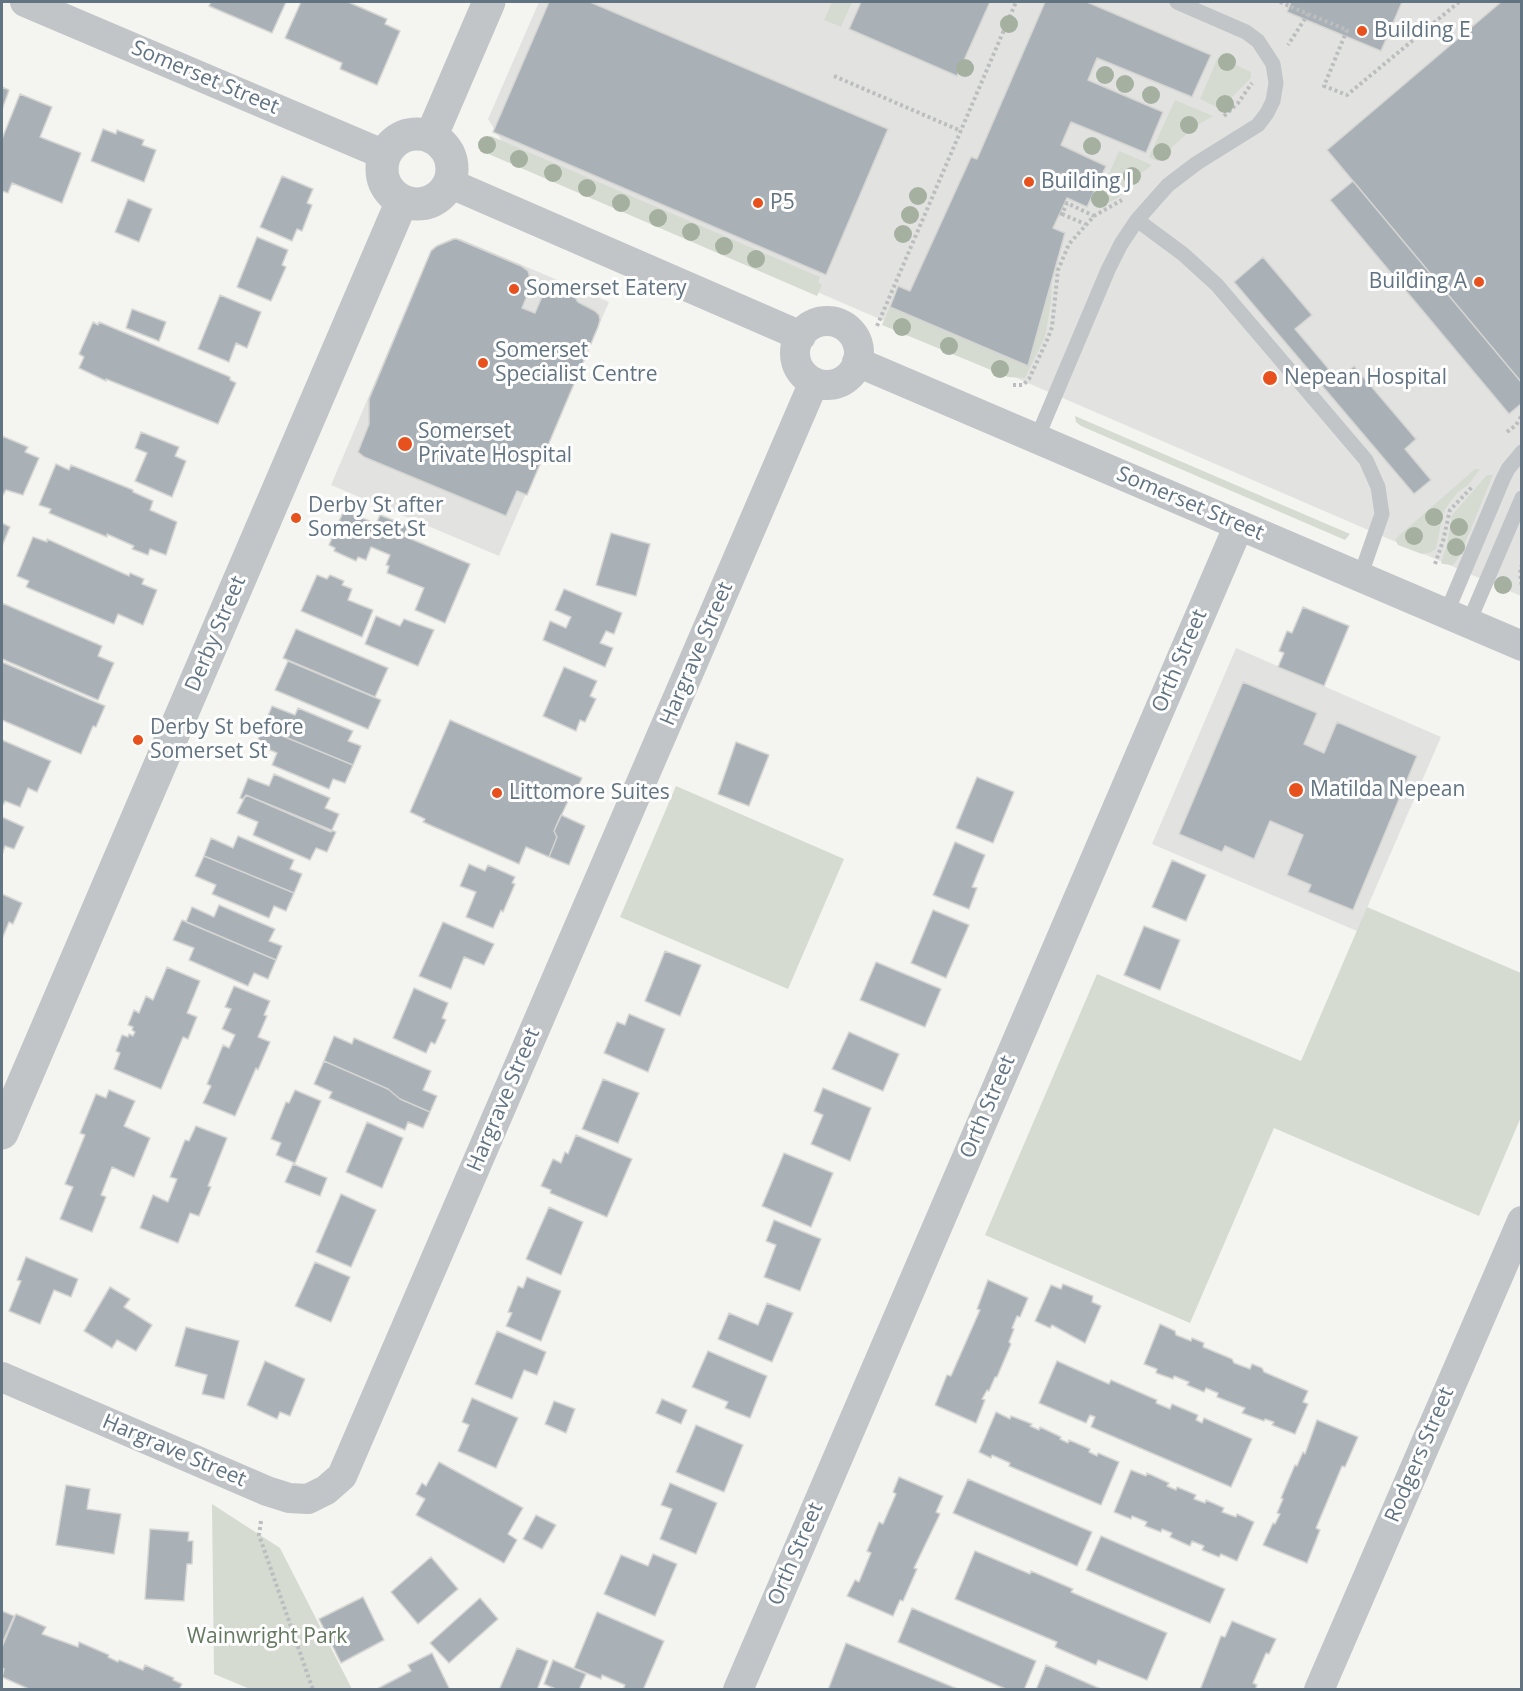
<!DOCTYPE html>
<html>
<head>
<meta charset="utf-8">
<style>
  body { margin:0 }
  #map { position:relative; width:1523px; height:1691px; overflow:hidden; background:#f4f4f0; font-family:"Open Sans",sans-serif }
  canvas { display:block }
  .frame { position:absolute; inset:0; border:3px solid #627382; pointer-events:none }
</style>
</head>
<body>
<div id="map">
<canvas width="1523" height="1691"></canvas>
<div class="frame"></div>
</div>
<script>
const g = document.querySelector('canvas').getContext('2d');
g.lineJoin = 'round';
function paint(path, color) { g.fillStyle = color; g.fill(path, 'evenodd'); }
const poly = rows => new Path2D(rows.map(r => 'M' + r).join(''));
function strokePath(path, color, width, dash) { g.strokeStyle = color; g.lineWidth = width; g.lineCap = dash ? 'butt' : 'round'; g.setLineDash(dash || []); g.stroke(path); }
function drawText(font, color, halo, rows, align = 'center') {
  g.font = font + ' "Open Sans",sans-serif'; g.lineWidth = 6; g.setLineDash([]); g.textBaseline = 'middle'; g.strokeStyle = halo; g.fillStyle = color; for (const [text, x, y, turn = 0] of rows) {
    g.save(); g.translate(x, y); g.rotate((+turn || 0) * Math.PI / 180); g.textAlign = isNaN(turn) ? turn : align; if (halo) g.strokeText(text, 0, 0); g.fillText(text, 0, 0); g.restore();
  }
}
paint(poly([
  [539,2,1521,2,1521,596,514,161,488,119],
  [453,238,461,239,609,302,499,556,331,485,431,250,435,246],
  [1236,648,1441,737,1357,931,1152,844]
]), '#e2e3e1');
paint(poly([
  [832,2,852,2,841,27,824,20],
  [1218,57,1251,72,1251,78,1220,109,1200,99],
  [1175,100,1213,116,1194,127,1157,161,1149,157],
  [491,136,820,277,818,282,822,285,817,296,484,152],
  [1119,151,1152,165,1139,175,1118,198,1103,205,1096,203],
  [1052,278,1051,303,1045,337,1025,378,1008,377,882,325,890,307,1028,366],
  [1075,416,1350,534,1345,540,1081,426,1076,422],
  [1475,469,1480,469,1468,485,1458,492,1450,502,1443,513,1436,549,1429,553,1422,554,1398,545,1395,539],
  [1487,475,1493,475,1460,555,1453,565,1443,564,1441,563,1447,544,1452,515],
  [676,786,844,859,788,989,620,917],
  [1367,907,1521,973,1521,1117,1479,1216,1274,1128,1190,1323,985,1235,1097,974,1301,1061],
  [212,1504,280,1548,352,1689,250,1689,214,1674]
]), '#d5dbd1');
const building = poly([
  [211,2,286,2,272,33,209,6,211,2],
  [301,2,348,2,387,19,385,24,400,31,377,85,340,69,342,63,285,38,301,2],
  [549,2,590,2,888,129,826,275,493,132,549,2],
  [861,2,990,2,957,76,849,29,861,2],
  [1045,2,1087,2,1211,55,1192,97,1097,58,1088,80,1163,112,1146,153,1071,122,1061,145,1106,166,1087,207,1067,198,1053,228,1065,233,1028,366,890,307,898,286,910,291,971,157,977,159,1045,2],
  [1291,2,1402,2,1381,51,1287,12,1291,2],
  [1501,2,1522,2,1522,383,1327,150,1501,2],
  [2,87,9,90,2,110,2,87],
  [20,94,52,107,40,137,81,153,62,203,12,183,8,193,2,191,2,139,20,94],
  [103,129,116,134,117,130,144,140,142,145,156,150,144,182,91,161,103,129],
  [282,176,313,189,307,203,312,205,302,231,297,229,292,241,260,227,282,176],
  [1353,181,1522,383,1522,403,1509,414,1330,200,1353,181],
  [128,199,152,209,139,242,115,232,128,199],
  [257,237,288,250,282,265,286,267,271,301,237,287,257,237],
  [454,239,457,239,521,266,528,271,532,284,522,308,535,313,546,287,552,282,558,283,569,288,578,302,595,311,599,315,600,320,598,327,527,495,517,491,506,516,364,457,358,452,369,424,369,399,431,251,437,246,454,239],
  [1263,257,1312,315,1295,329,1338,380,1354,366,1416,439,1405,449,1431,480,1414,494,1234,282,1263,257],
  [220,295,261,312,247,348,236,343,229,362,198,349,220,295],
  [132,309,166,322,159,341,126,328,132,309],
  [93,322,98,325,99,322,230,377,230,380,236,383,218,424,106,379,106,381,79,368,84,357,79,354,93,322],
  [141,432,179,447,175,456,186,461,172,497,135,481,147,453,135,448,141,432],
  [2,436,28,447,25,452,39,458,23,495,6,490,3,495,2,494,2,436],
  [56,464,69,470,71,465,133,490,133,492,153,501,150,510,177,522,166,555,150,549,148,555,132,549,134,546,107,534,107,537,49,513,51,509,39,505,56,464],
  [344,510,376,524,380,515,408,526,404,536,470,564,445,623,415,610,424,588,387,573,389,566,386,565,390,555,371,547,366,560,358,557,356,561,334,551,335,548,329,545,344,510],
  [2,523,10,527,2,546,2,523],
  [611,533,650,544,636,596,596,585,611,533],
  [33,537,47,542,47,539,129,576,130,573,144,579,142,584,157,590,143,625,118,614,114,624,26,587,29,581,17,576,33,537],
  [317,575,327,579,330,575,344,581,342,585,352,589,348,600,373,610,362,637,301,611,317,575],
  [564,589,622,613,614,634,606,631,600,643,613,648,605,667,543,640,550,621,566,628,571,617,555,610,564,589],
  [2,603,102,646,98,656,114,663,98,700,2,659,2,603],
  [1303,607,1349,626,1324,686,1278,667,1284,653,1279,651,1287,631,1292,633,1303,607],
  [376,616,400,626,404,619,434,630,418,666,365,644,376,616],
  [296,629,388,668,375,697,283,658,296,629],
  [288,661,381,700,368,729,275,690,288,661],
  [2,662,105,706,96,727,93,726,81,754,2,720,2,662],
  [564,667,597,681,590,696,596,699,585,722,580,720,576,731,543,716,564,667],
  [1243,682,1317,713,1304,744,1324,753,1337,722,1417,756,1353,910,1308,892,1311,885,1287,875,1303,835,1270,821,1254,859,1225,846,1222,852,1179,834,1243,682],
  [272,706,295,715,298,708,353,731,348,741,361,746,353,765,263,728,272,706],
  [450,720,582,778,573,798,568,801,554,831,557,837,549,857,526,847,519,864,423,822,425,819,410,812,450,720],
  [263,728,353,765,345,783,333,779,329,789,272,765,277,753,256,744,263,728],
  [2,740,51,761,37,792,28,788,20,807,5,801,4,804,2,803,2,740],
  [736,742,769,755,749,806,718,794,736,742],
  [274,774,330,798,325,808,339,814,331,832,246,795,243,799,240,798,248,778,269,786,274,774],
  [977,777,1014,792,993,843,956,828,977,777],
  [246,795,336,832,327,852,316,848,310,860,253,835,258,822,237,813,246,795],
  [561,815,585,826,569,865,549,857,557,837,554,831,561,815],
  [2,817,24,827,14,849,5,846,2,855,2,817],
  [238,836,294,860,290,869,302,874,294,893,204,856,211,838,233,848,238,836],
  [955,842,985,855,972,887,977,888,969,909,933,895,955,842],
  [204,856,294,893,286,911,274,906,269,918,212,894,216,885,195,876,204,856],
  [1172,860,1206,875,1186,921,1152,907,1172,860],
  [469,864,485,871,488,865,515,877,512,883,515,884,503,912,501,910,493,928,466,917,476,892,460,886,469,864],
  [2,894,22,903,13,924,9,922,2,939,2,894],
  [219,905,275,929,269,941,282,946,276,960,186,922,192,907,214,917,219,905],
  [933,910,969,925,946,978,911,963,933,910],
  [182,920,276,960,268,979,254,973,248,986,189,960,194,948,173,940,182,920],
  [443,922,494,944,484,965,464,957,451,989,419,976,443,922],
  [1144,926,1180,940,1160,990,1124,975,1144,926],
  [665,951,701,965,680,1016,645,1001,665,951],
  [876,962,941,989,925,1027,860,1000,876,962],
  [167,967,200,981,187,1013,197,1017,188,1039,183,1037,161,1089,114,1069,120,1053,116,1051,122,1035,128,1037,129,1034,133,1036,135,1032,132,1030,133,1027,128,1025,134,1010,139,1013,146,996,153,1000,167,967],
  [234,986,270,1001,264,1015,267,1016,258,1037,270,1042,258,1070,256,1068,235,1116,203,1103,211,1086,207,1084,223,1045,229,1048,235,1035,222,1029,231,1009,225,1007,234,986],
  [414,988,448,1003,442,1018,446,1020,435,1044,431,1042,426,1053,393,1038,414,988],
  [629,1014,665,1029,648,1072,604,1053,617,1022,625,1025,629,1014],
  [849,1032,899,1054,883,1091,832,1069,849,1032],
  [334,1036,352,1044,354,1038,431,1071,423,1090,437,1096,430,1112,400,1099,388,1089,324,1061,334,1036],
  [324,1061,388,1089,400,1099,430,1112,423,1128,408,1122,405,1130,329,1098,332,1092,314,1084,324,1061],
  [603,1079,639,1093,618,1143,582,1129,603,1079],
  [823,1088,871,1108,850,1161,811,1144,823,1115,814,1111,823,1088],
  [109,1090,135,1101,124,1126,150,1138,134,1177,112,1167,101,1195,106,1197,92,1232,60,1219,73,1187,65,1184,85,1135,80,1133,96,1094,106,1098,109,1090],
  [295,1090,321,1101,295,1163,276,1155,281,1143,271,1139,286,1102,289,1103,295,1090],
  [367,1122,403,1138,382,1188,346,1172,367,1122],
  [196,1126,227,1138,208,1186,211,1187,199,1216,190,1213,178,1243,140,1228,153,1195,168,1202,177,1179,170,1177,185,1140,189,1141,196,1126],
  [576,1135,632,1159,607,1217,550,1193,551,1190,541,1186,553,1159,561,1163,565,1152,568,1154,576,1135],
  [784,1153,833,1173,811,1227,762,1206,784,1153],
  [293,1164,327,1178,320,1196,285,1182,293,1164],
  [341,1194,376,1210,351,1267,316,1252,341,1194],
  [549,1207,583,1222,561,1275,526,1259,549,1207],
  [774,1220,821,1239,800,1291,764,1277,776,1245,766,1241,774,1220],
  [26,1257,78,1279,71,1297,54,1290,40,1324,9,1311,21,1281,17,1280,26,1257],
  [315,1262,350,1277,331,1322,295,1306,315,1262],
  [527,1277,561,1291,541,1341,506,1326,512,1313,508,1312,518,1286,523,1288,527,1277],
  [988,1280,1028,1298,1020,1317,1017,1316,1012,1328,1014,1329,1009,1342,1011,1344,997,1377,995,1377,989,1391,987,1390,982,1399,985,1400,976,1423,935,1405,947,1375,951,1376,980,1310,977,1309,988,1280],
  [1063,1284,1093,1296,1092,1302,1101,1306,1085,1343,1052,1325,1050,1328,1035,1321,1051,1285,1061,1289,1063,1284],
  [110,1287,130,1299,124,1307,152,1325,136,1351,117,1340,112,1348,84,1331,110,1287],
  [767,1303,793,1313,772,1362,718,1339,729,1313,758,1325,767,1303],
  [1160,1324,1175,1331,1176,1335,1191,1341,1192,1338,1204,1343,1203,1347,1232,1359,1234,1363,1250,1369,1252,1364,1262,1368,1264,1372,1308,1391,1303,1402,1308,1404,1295,1434,1272,1425,1274,1422,1265,1419,1264,1421,1242,1413,1245,1408,1217,1397,1218,1393,1206,1388,1204,1392,1187,1385,1189,1382,1174,1376,1173,1379,1156,1373,1157,1369,1144,1364,1160,1324],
  [186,1327,239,1341,224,1399,202,1394,207,1375,175,1366,186,1327],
  [497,1331,546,1352,537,1375,524,1370,512,1399,475,1384,497,1331],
  [708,1351,767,1376,750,1418,725,1408,728,1402,692,1387,708,1351],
  [265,1361,305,1379,290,1416,280,1412,277,1419,247,1405,265,1361],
  [1057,1361,1109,1384,1111,1380,1157,1400,1156,1403,1170,1409,1172,1404,1198,1415,1196,1420,1202,1423,1204,1418,1252,1439,1231,1487,1091,1427,1095,1417,1090,1415,1086,1423,1039,1403,1057,1361],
  [472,1398,518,1418,496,1468,458,1451,469,1425,462,1422,472,1398],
  [662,1399,687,1410,681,1424,656,1413,662,1399],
  [554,1401,575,1409,566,1433,545,1424,554,1401],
  [996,1412,1010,1419,1011,1416,1032,1424,1030,1426,1039,1430,1040,1427,1061,1437,1060,1439,1068,1443,1069,1440,1090,1449,1089,1452,1097,1456,1098,1453,1119,1462,1101,1505,1009,1466,1010,1463,992,1455,991,1458,979,1452,996,1412],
  [1317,1420,1358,1437,1345,1467,1342,1466,1316,1528,1320,1530,1307,1563,1263,1545,1273,1523,1275,1524,1280,1514,1277,1513,1283,1499,1281,1498,1295,1465,1297,1466,1303,1452,1305,1454,1317,1420],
  [696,1425,743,1445,724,1492,676,1472,696,1425],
  [439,1462,523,1508,508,1534,517,1540,504,1563,416,1515,425,1499,416,1494,422,1483,426,1486,439,1462],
  [1131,1470,1146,1476,1147,1473,1169,1483,1167,1486,1176,1490,1177,1487,1196,1495,1194,1499,1205,1503,1206,1500,1224,1508,1222,1512,1236,1517,1237,1514,1254,1522,1237,1561,1221,1554,1219,1557,1202,1550,1204,1546,1192,1541,1190,1546,1170,1537,1172,1533,1162,1529,1161,1532,1145,1526,1147,1522,1132,1516,1131,1519,1114,1512,1131,1470],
  [899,1477,943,1496,936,1512,940,1514,914,1568,917,1569,903,1601,900,1600,893,1616,847,1596,855,1580,859,1582,871,1553,867,1551,879,1522,883,1524,896,1494,893,1492,899,1477],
  [968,1479,1092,1532,1077,1566,953,1513,968,1479],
  [670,1483,717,1503,696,1554,660,1539,672,1509,661,1505,670,1483],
  [66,1485,90,1489,87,1509,121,1514,114,1554,56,1545,66,1485],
  [536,1515,556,1525,542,1549,523,1539,536,1515],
  [150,1529,189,1532,188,1541,193,1541,192,1564,187,1564,184,1601,145,1599,150,1529],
  [1101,1536,1225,1589,1210,1623,1086,1570,1101,1536],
  [975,1551,1030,1574,1031,1571,1073,1589,1071,1592,1167,1633,1147,1680,1098,1660,1096,1665,1055,1647,1057,1642,955,1599,975,1551],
  [653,1554,677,1564,655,1616,604,1594,621,1555,648,1566,653,1554],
  [431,1557,458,1589,418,1624,391,1592,431,1557],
  [363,1597,384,1640,341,1663,319,1619,363,1597],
  [480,1598,498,1619,449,1663,430,1643,480,1598],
  [912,1608,1036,1661,1024,1690,1008,1690,898,1642,912,1608],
  [2,1611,14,1616,2,1644,2,1611],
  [597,1612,664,1641,643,1690,623,1690,625,1685,602,1675,601,1679,574,1668,597,1612],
  [16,1614,46,1627,42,1634,78,1647,79,1642,109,1655,108,1657,118,1662,119,1660,143,1670,145,1665,174,1678,173,1680,182,1684,180,1688,183,1690,31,1690,2,1677,4,1669,2,1668,2,1647,16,1614],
  [1232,1621,1276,1639,1269,1654,1266,1653,1253,1683,1257,1685,1255,1690,1200,1690,1221,1636,1225,1637,1232,1621],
  [846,1643,960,1690,828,1690,846,1643],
  [517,1648,548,1661,537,1690,499,1690,517,1648],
  [432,1653,450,1690,375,1690,411,1671,408,1665,432,1653],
  [553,1660,586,1674,579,1690,558,1690,544,1684,553,1660],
  [1046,1665,1103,1690,1036,1690,1046,1665]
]);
paint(building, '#a9b1b7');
strokePath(building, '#d5d5d3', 1.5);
strokePath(poly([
  [1280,2,1308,14,1288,45],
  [1308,14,1347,30,1324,86,1347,95,1459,2],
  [834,76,961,131],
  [1224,116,1238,103,1252,83],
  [1060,213,1062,214,1067,203,1094,216],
  [1062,214,1085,224],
  [877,326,1016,2],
  [1013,385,1023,385,1029,379,1048,338,1052,327,1058,270,1069,244,1094,216,1122,200],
  [1507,432,1516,425,1522,415],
  [1435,564,1443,541,1450,510,1473,486],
  [1522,564,1520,573,1522,587],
  [261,1521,259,1535,313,1690]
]), '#bbbdbf', 4, [3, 3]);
strokePath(poly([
  [1137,220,1183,254,1217,285,1366,460,1378,487,1382,514,1360,577],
  [1037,438,1108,270,1121,244,1137,220,1168,185,1197,163,1258,125,1267,113,1273,101,1276,83,1273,64,1258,41,1246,32,1177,2],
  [1446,614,1503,479,1508,469,1522,452],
  [1468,624,1522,498]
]), '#c1c5c8', 15);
strokePath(poly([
  [25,2,385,155],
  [449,183,801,336],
  '795 353a32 32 0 1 1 64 0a32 32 0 1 1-64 0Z',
  [857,362,1522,646],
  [2,1377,267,1491,289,1498,308,1499,326,1490,342,1476,814,382],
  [738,1690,1239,525],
  [1319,1690,1522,1221]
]), '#c1c5c8', 30);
strokePath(poly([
  '382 169a35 35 0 1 1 70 0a35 35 0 1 1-70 0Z',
  [431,137,489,2],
  [2,1133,402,201]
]), '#c1c5c8', 33);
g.fillStyle = '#a5b0a1';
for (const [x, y] of [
  [1009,24],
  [1227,62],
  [965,68],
  [1105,75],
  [1125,84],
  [1151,95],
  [1225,104],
  [1189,125],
  [487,145],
  [1092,146],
  [1162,152],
  [519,159],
  [553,173],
  [1132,176],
  [587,188],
  [918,196],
  [1100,199],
  [621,203],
  [910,215],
  [658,218],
  [691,232],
  [903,234],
  [724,246],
  [756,259],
  [902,327],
  [949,346],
  [1000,369],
  [1434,517],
  [1459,527],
  [1414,536],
  [1456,547],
  [1503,585]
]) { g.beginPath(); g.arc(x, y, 9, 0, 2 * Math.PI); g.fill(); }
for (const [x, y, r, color] of [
  [1362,31,6,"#e7511d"],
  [1029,182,6,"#e7511d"],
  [758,203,6,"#e7511d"],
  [1479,282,6,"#e7511d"],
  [514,289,6,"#e7511d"],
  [483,363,6,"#e7511d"],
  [1270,378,8,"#e7511d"],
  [405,444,8,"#e7511d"],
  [296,518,6,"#e7511d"],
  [138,740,6,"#e7511d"],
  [1296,790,8,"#e7511d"],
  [497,793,6,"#e7511d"]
]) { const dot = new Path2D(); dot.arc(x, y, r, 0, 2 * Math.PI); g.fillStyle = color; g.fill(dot); strokePath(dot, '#fff', 2); }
drawText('21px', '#627382', '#fff', [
  ["Building E",1374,31],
  ["Building J",1041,182],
  ["P5",770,203],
  ["Building A",1467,282,"right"],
  ["Somerset Eatery",526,289],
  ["Somerset",495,351],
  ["Specialist Centre",495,375],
  ["Nepean Hospital",1284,378],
  ["Somerset",418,432],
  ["Private Hospital",418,456],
  ["Derby St after",308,506],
  ["Somerset St",308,530],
  ["Derby St before",150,728],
  ["Somerset St",150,752],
  ["Matilda Nepean",1310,790],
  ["Littomore Suites",509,793]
], 'left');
drawText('21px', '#627382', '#fff', [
  ["Somerset Street",205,78,23],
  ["Somerset Street",1190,504,23],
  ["Derby Street",216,634,-67],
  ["Hargrave Street",697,654,-67],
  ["Orth Street",1180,661,-67],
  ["Hargrave Street",504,1100,-67],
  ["Orth Street",988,1107,-67],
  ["Hargrave Street",174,1451,23],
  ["Rodgers Street",1420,1455,-67],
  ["Orth Street",796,1554,-67]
]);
drawText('21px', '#657961', '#fff', [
  ["Wainwright Park",267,1637]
]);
</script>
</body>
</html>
